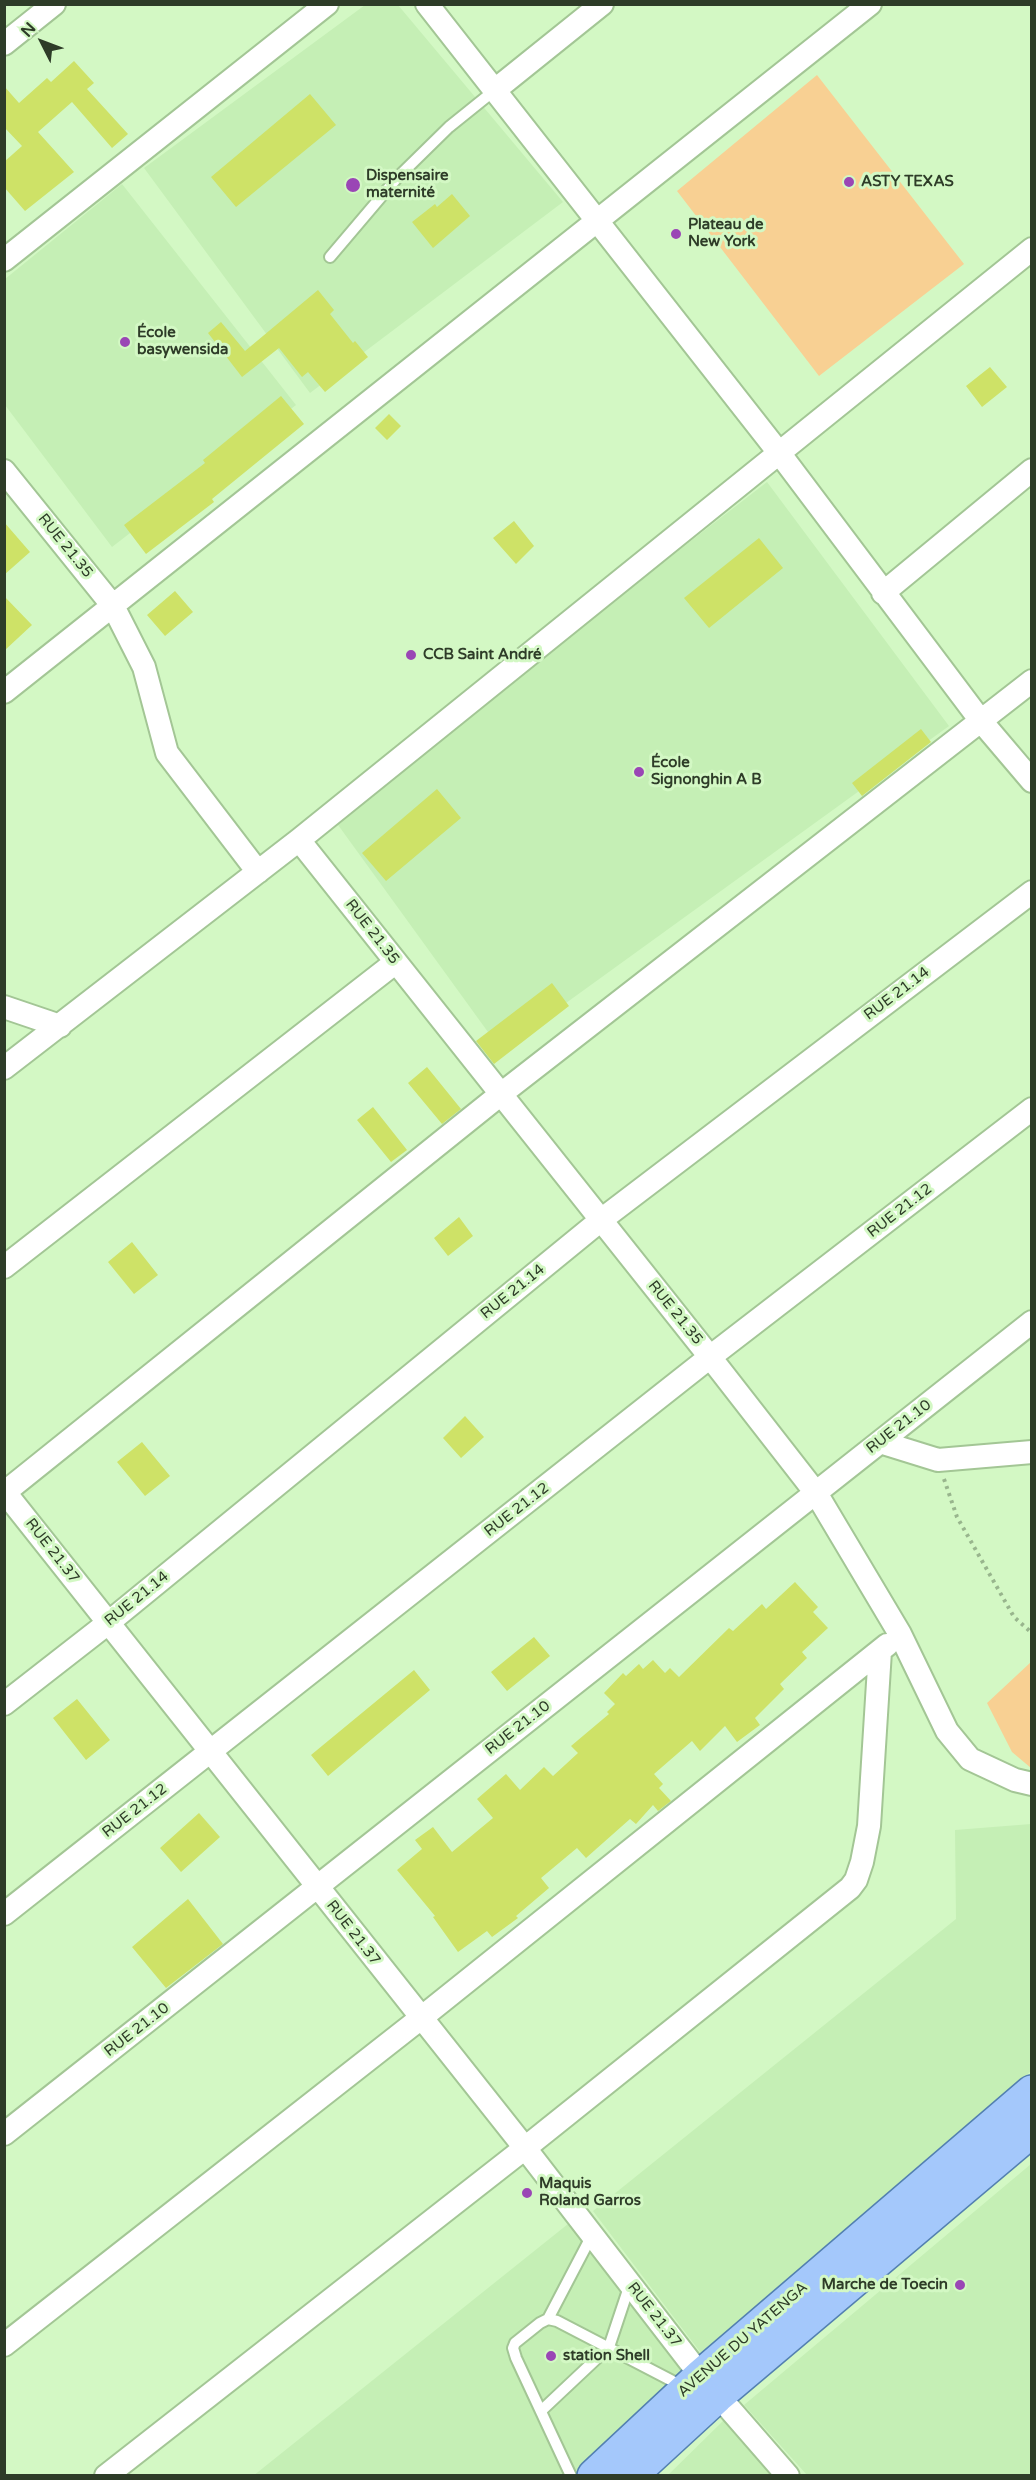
<!DOCTYPE html>
<html>
<head>
<meta charset="utf-8">
<style>
  body { margin:0 }
  #map { position:relative; width:1036px; height:2480px; overflow:hidden; background:#d3f8c4; font-family:"Varela Round",sans-serif }
  canvas { display:block }
  .frame { position:absolute; inset:0; border:6px solid #2e3c28; pointer-events:none }
  .north { position:absolute; left:12px; top:12px; width:60px; height:60px; -webkit-text-stroke:4px #d3f8c4; paint-order:stroke; rotate:312deg; font-size:16px; font-weight:700; line-height:24px; text-align:center; color:#2e3c28 }
  .north::after { content:''; display:block; margin:auto; width:21px; height:27px; background:#2e3c28; clip-path:polygon(50% 0,100% 100%,50% 72%,0 100%) }
</style>
</head>
<body>
<div id="map">
<canvas width="1036" height="2480"></canvas>
<div class="frame"></div>
<div class="north">N</div>
</div>
<script>
const g = document.querySelector('canvas').getContext('2d');
g.lineJoin = 'round';
function paint(path, color) { g.fillStyle = color; g.fill(path, 'evenodd'); }
const poly = rows => new Path2D(rows.map(r => 'M' + r).join(''));
function strokePath(path, color, width, dash) { g.strokeStyle = color; g.lineWidth = width; g.lineCap = dash ? 'butt' : 'round'; g.setLineDash(dash || []); g.stroke(path); }
function drawText(font, color, halo, rows, align = 'center') {
  g.font = font + ' "Varela Round",sans-serif'; g.lineWidth = 6; g.setLineDash([]); g.textBaseline = 'middle'; g.strokeStyle = halo; g.fillStyle = color; for (const [text, x, y, turn = 0] of rows) {
    g.save(); g.translate(x, y); g.rotate((+turn || 0) * Math.PI / 180); g.textAlign = isNaN(turn) ? turn : align; if (halo) g.strokeText(text, 0, 0); g.fillText(text, 0, 0); g.restore();
  }
}
paint(poly([
  [365,5,398,5,563,202,310,393,144,168],
  [122,184,296,405,112,547,5,405,5,279],
  [767,482,949,726,501,1050,333,818],
  [1031,1824,1031,2071,704,2357,593,2211,956,1919,955,1830],
  [1031,2164,1031,2475,807,2475,744,2405],
  [568,2224,688,2372,581,2475,253,2476],
  [724,2420,777,2476,667,2476]
]), '#c5efb5');
paint(poly([
  [817,75,964,264,819,376,677,191],
  [1031,1662,1031,1768,1012,1752,987,1703]
]), '#f8d093');
paint(poly([
  [74,61,94,83,87,89,128,134,112,148,72,102,38,132,74,172,25,211,4,187,4,162,22,146,4,127,4,86,19,103,47,78,51,82],
  [310,94,336,125,236,207,211,177],
  [452,194,470,216,433,248,412,222,435,204,437,207],
  [318,290,334,310,330,314,353,343,355,341,368,357,325,392,308,372,302,377,279,348,242,377,208,333,221,322,245,351],
  [990,367,1007,387,982,407,966,386],
  [281,396,304,424,212,499,214,502,146,554,124,525,205,463,203,460],
  [389,414,401,426,387,440,375,428],
  [514,521,534,546,516,564,493,538],
  [4,522,30,552,4,575],
  [759,538,783,568,709,628,684,598],
  [175,591,193,612,165,636,147,615],
  [4,596,32,625,4,651],
  [921,729,931,742,862,796,852,783],
  [437,789,461,818,386,881,362,853],
  [552,983,569,1006,494,1064,476,1041],
  [427,1067,461,1109,442,1124,408,1083],
  [373,1107,407,1150,391,1162,357,1120],
  [459,1217,473,1236,448,1256,434,1238],
  [132,1242,158,1275,134,1294,108,1262],
  [465,1416,484,1437,461,1458,443,1438],
  [142,1442,170,1476,145,1496,117,1462],
  [795,1582,818,1607,813,1612,828,1628,802,1652,807,1658,780,1684,784,1689,755,1718,760,1725,737,1742,725,1726,700,1751,692,1741,654,1774,663,1784,659,1788,671,1801,658,1811,653,1805,636,1824,630,1819,586,1858,577,1848,541,1878,549,1888,516,1916,518,1918,492,1937,487,1931,458,1952,433,1917,435,1916,397,1870,422,1849,415,1840,433,1827,452,1852,493,1818,477,1799,506,1774,520,1790,544,1767,553,1776,578,1753,571,1746,609,1714,607,1712,615,1704,604,1693,623,1673,626,1676,639,1664,643,1669,653,1660,665,1673,670,1668,679,1677,729,1628,733,1631,762,1604,766,1609],
  [534,1637,550,1656,507,1691,491,1672],
  [414,1670,430,1690,328,1776,311,1755],
  [77,1699,110,1740,86,1760,53,1718],
  [199,1813,220,1837,181,1872,160,1848],
  [188,1899,223,1944,166,1988,132,1947]
]), '#cee267');
const lane = poly([
  [330,257,397,178,449,127,495,90],
  [548,2319,592,2235],
  [542,2410,609,2347,630,2284],
  [571,2476,516,2358,513,2348,515,2343,540,2323,548,2319,557,2321,684,2387]
]);
const street = poly([
  [427,4,780,454,981,721,1032,781],
  [4,44,54,4],
  [495,90,602,4],
  [4,260,327,4],
  [4,471,113,606,144,667,167,753,258,872],
  [883,593,1032,470],
  [4,692,870,4],
  [299,840,710,1357,816,1493,900,1634,947,1731,970,1759,1015,1780,1032,1784],
  [4,1007,60,1026],
  [4,1068,299,840,1032,249],
  [4,1267,396,962],
  [880,1442,938,1460,1032,1452],
  [4,1491,525,2148,701,2376,788,2476],
  [4,1493,501,1094,1032,681],
  [4,1704,108,1623,601,1220,1032,892],
  [4,1914,710,1357,1032,1109],
  [4,2134,1032,1322],
  [4,2345,421,2018,887,1645],
  [106,2476,525,2148,850,1888,856,1880,862,1862,869,1826,880,1651]
]);
const primary = poly([
  [594,2476,701,2376,1032,2092],
  [630,2476,717,2396,1032,2130]
]);
strokePath(lane, '#a3c695', 14);
strokePath(street, '#a3c695', 26);
strokePath(primary, '#5380b0', 36);
strokePath(poly([
  [944,1479,957,1517,1014,1617,1032,1633]
]), '#98b58d', 4, [3, 4.5]);
strokePath(lane, '#fff', 10);
strokePath(street, '#fff', 22);
strokePath(primary, '#a4c8fb', 33);
for (const [x, y, r, color] of [
  [849,182,6,"#9a46b5"],
  [353,185,8,"#9a46b5"],
  [676,234,6,"#9a46b5"],
  [125,342,6,"#9a46b5"],
  [411,655,6,"#9a46b5"],
  [639,772,6,"#9a46b5"],
  [527,2193,6,"#9a46b5"],
  [960,2285,6,"#9a46b5"],
  [551,2356,6,"#9a46b5"]
]) { const dot = new Path2D(); dot.arc(x, y, r, 0, 2 * Math.PI); g.fillStyle = color; g.fill(dot); strokePath(dot, '#d3f8c4', 2); }
drawText('bold 15px', '#2e3c28', '#d3f8c4', [
  ["Dispensaire",366,176],
  ["maternité",366,193],
  ["ASTY TEXAS",861,182],
  ["Plateau de",688,225],
  ["New York",688,242],
  ["École",137,333],
  ["basywensida",137,350],
  ["CCB Saint André",423,655],
  ["École",651,763],
  ["Signonghin A B",651,780],
  ["Maquis",539,2184],
  ["Roland Garros",539,2201],
  ["Marche de Toecin",948,2285,"right"],
  ["station Shell",563,2356]
], 'left');
drawText('15px', '#2e3c28', '#d3f8c4', [
  ["RUE 21.35",65,546,51],
  ["RUE 21.35",372,932,52],
  ["RUE 21.14",897,994,-37],
  ["RUE 21.12",900,1211,-38],
  ["RUE 21.14",513,1292,-39],
  ["RUE 21.35",675,1313,51],
  ["RUE 21.10",899,1427,-38],
  ["RUE 21.12",517,1510,-38],
  ["RUE 21.37",52,1551,52],
  ["RUE 21.14",137,1599,-39],
  ["RUE 21.10",518,1728,-38],
  ["RUE 21.12",135,1811,-38],
  ["RUE 21.37",353,1933,52],
  ["RUE 21.10",137,2030,-38],
  ["RUE 21.37",654,2315,52],
  ["AVENUE DU YATENGA",743,2340,-41]
]);
</script>
</body>
</html>
